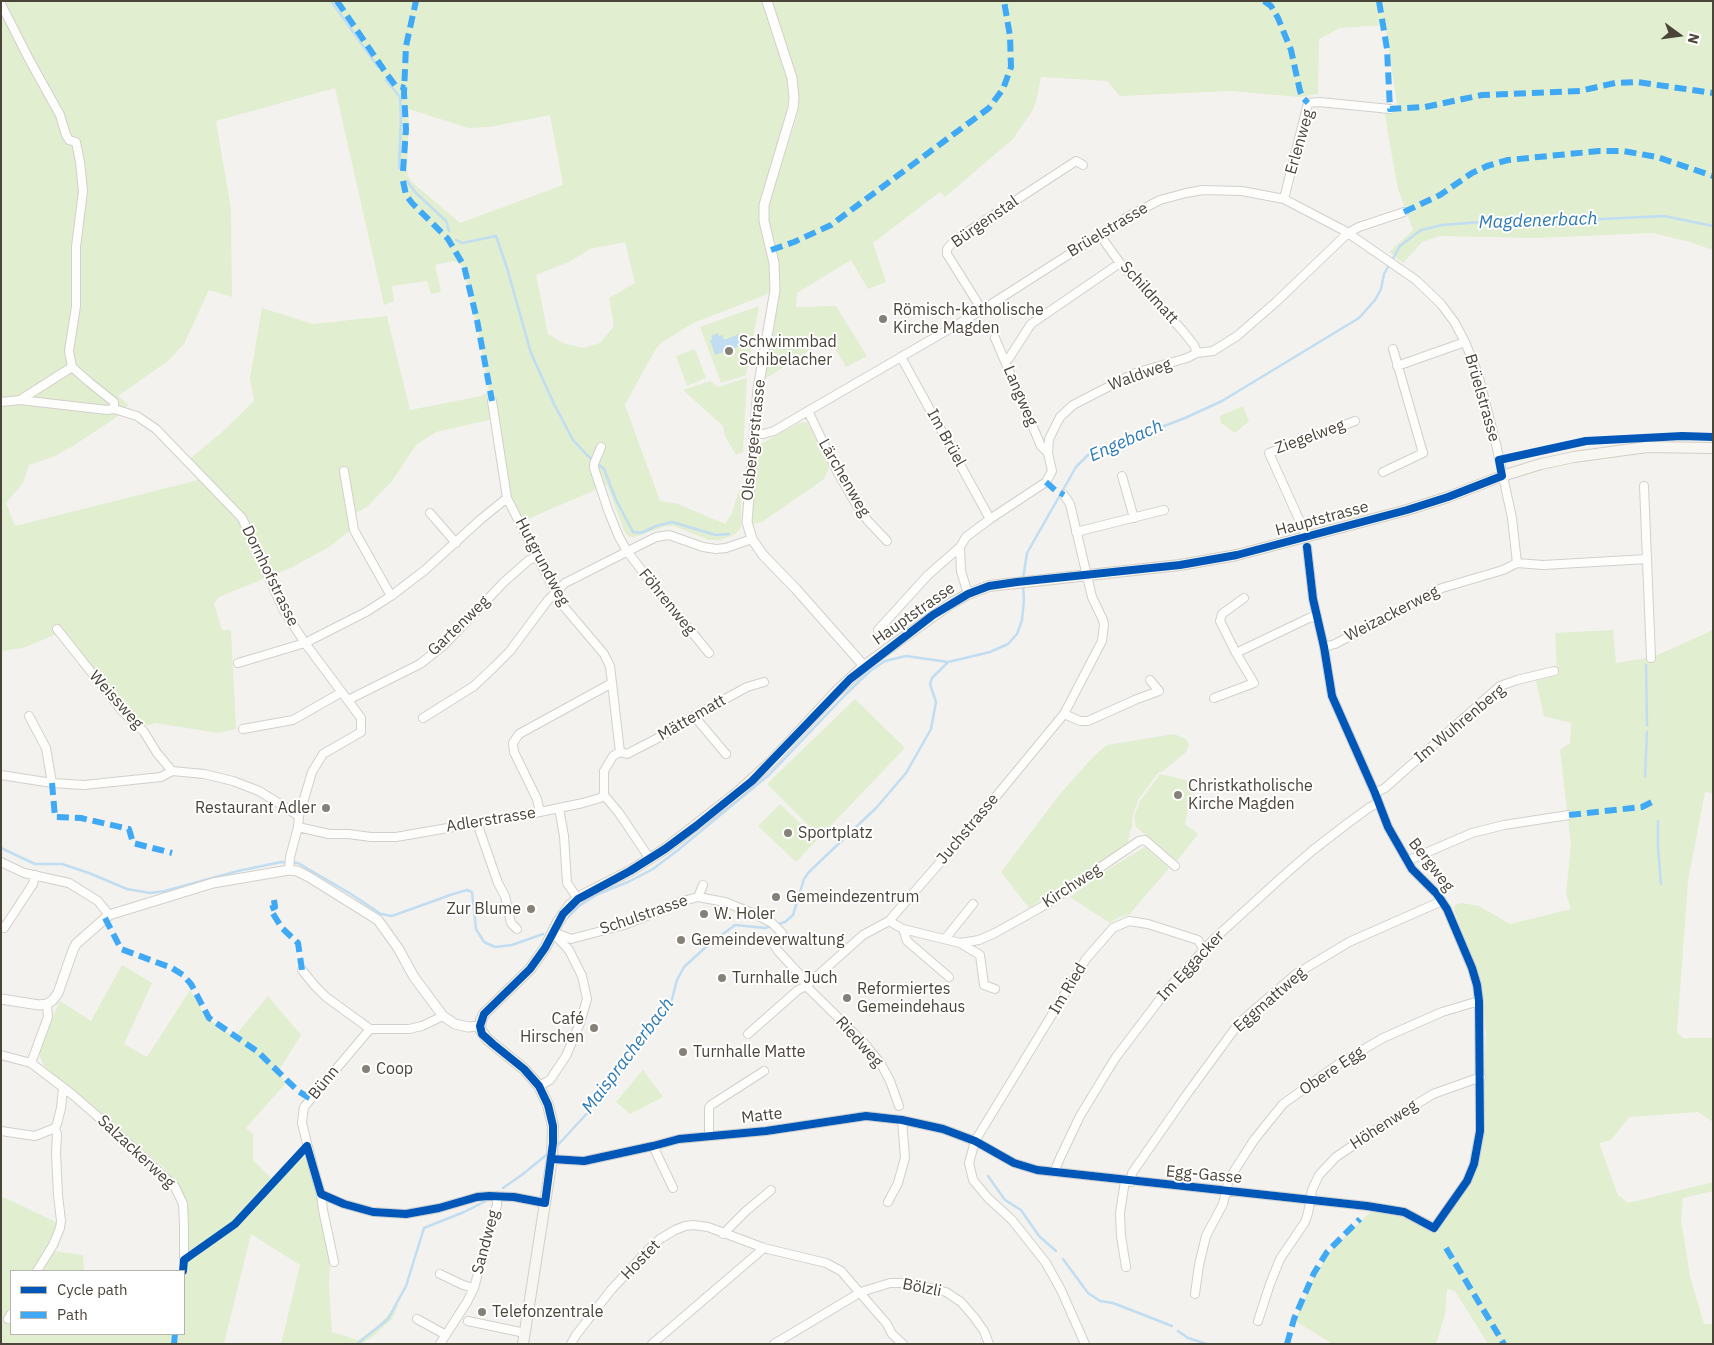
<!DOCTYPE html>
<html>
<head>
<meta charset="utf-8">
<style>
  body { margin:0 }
  #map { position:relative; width:1714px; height:1345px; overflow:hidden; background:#f4f2ee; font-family:"IBM Plex Sans",sans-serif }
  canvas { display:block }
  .frame { position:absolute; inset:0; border:2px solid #4b4439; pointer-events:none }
  .legend { position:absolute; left:10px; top:1270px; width:175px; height:65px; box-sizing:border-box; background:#fff; border:1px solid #b7b4b0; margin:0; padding:6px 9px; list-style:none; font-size:15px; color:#4b4439 }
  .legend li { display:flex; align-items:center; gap:10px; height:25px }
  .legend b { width:25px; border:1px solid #b7b4b0 }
  .north { position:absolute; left:1654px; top:10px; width:50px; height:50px; -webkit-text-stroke:4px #fff; paint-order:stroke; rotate:104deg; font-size:14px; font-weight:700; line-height:20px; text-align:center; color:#4b4439 }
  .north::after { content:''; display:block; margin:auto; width:18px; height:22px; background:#4b4439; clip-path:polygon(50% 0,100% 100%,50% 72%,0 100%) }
</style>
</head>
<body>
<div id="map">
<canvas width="1714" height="1345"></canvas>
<div class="frame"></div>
<ul class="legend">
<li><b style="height:6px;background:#0057b8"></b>Cycle path</li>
<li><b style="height:6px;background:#3fa9f5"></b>Path</li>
</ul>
<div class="north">N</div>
</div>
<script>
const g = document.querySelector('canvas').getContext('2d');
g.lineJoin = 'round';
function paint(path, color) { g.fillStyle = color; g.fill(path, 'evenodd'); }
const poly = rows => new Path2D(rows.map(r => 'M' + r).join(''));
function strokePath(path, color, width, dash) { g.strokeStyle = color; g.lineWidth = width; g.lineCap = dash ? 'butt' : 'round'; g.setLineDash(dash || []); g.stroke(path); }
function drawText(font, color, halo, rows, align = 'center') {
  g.font = font + ' "IBM Plex Sans",sans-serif'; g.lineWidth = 4; g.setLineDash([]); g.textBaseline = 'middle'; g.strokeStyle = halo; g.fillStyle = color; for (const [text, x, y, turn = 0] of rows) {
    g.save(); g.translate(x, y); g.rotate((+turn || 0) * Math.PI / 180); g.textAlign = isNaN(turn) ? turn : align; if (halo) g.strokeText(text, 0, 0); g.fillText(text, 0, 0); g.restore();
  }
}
paint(poly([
  [1,1,763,1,782,58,789,88,787,112,759,208,770,272,770,292,763,296,693,323,661,343,655,350,625,405,660,501,678,504,725,524,732,513,739,490,741,494,741,527,736,534,721,540,709,540,674,526,665,526,635,537,629,537,625,533,607,485,523,521,510,494,498,418,493,419,436,432,416,445,392,481,367,507,350,516,352,529,329,547,293,567,219,597,214,604,222,630,231,630,236,729,217,733,156,723,144,726,135,719,83,657,70,653,57,634,23,648,1,651],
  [335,88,384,305,394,301,392,286,427,281,431,294,441,292,435,265,453,261,457,262,463,267,478,330,489,392,481,396,410,410,387,316,313,324,262,308,250,378,254,401,221,433,184,464,198,480,15,526,6,503,23,483,29,465,55,456,73,446,114,419,129,405,118,396,168,361,184,344,209,290,232,297,231,209,216,121],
  [409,109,468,128,489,127,550,115,563,185,460,223,413,183,408,176,407,166],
  [625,242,635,283,609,298,614,326,600,343,583,348,563,343,548,334,536,275,571,261,590,249],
  [771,1,1713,1,1713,250,1686,241,1653,233,1536,238,1440,236,1422,242,1403,263,1389,252,1413,230,1398,189,1388,134,1385,113,1397,104,1385,25,1340,28,1319,39,1318,94,1300,97,1230,91,1120,96,1107,81,1041,77,1037,98,1033,110,1012,140,945,197,940,192,873,243,886,282,868,289,851,260,797,293,796,307,836,306,867,356,846,367,829,338,762,381,775,314,780,278,769,230,768,214,770,201,796,119,799,103,798,89,794,70],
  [759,306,746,375,721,383,700,327],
  [695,349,706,378,687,386,676,356],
  [747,378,743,452,736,455,725,436,723,426,683,390,710,381,718,387],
  [1243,406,1249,421,1235,433,1221,423,1220,416],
  [807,422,830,466,824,479,762,522,752,524,757,446,799,423],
  [1613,630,1616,663,1653,657,1713,630,1713,793,1705,792,1688,881,1677,1032,1683,1038,1713,1038,1713,1122,1698,1112,1629,1117,1611,1140,1599,1143,1618,1195,1628,1203,1713,1182,1713,1191,1683,1198,1681,1219,1690,1276,1704,1324,1713,1324,1713,1344,1488,1344,1455,1291,1447,1289,1445,1315,1436,1344,1333,1344,1295,1321,1313,1279,1330,1252,1373,1209,1401,1214,1430,1230,1471,1180,1482,1131,1486,1032,1481,988,1477,969,1454,910,1455,905,1461,903,1479,906,1510,924,1571,909,1566,894,1571,845,1560,750,1570,743,1571,723,1544,716,1536,681,1557,675,1555,633],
  [855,699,905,748,820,837,767,784],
  [1174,734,1186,739,1189,745,1186,752,1163,771,1158,773,1138,800,1133,815,1132,828,1130,830,1128,845,1029,908,1001,872,1060,794,1093,757,1107,745],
  [1160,774,1190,781,1193,786,1185,824,1198,834,1177,861,1136,827,1134,817,1140,801],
  [780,804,817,840,796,862,758,826],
  [1145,847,1169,868,1129,915,1119,917,1110,923,1070,897,1110,868],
  [122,965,152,983,124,1044,147,1057,190,990,206,1017,234,1037,268,996,301,1035,278,1072,286,1083,246,1128,253,1134,253,1160,272,1179,280,1179,307,1153,330,1258,329,1286,332,1332,358,1340,376,1328,399,1304,392,1319,372,1337,361,1344,281,1344,300,1265,251,1234,224,1344,1,1344,1,1196,58,1223,45,1250,83,1255,84,1271,11,1271,11,1334,184,1334,184,1292,187,1252,177,1184,163,1167,44,1066,39,1054,41,1045,60,1001,91,1021],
  [643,1070,663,1097,630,1114,616,1102]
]), '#e1eecf');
paint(poly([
  [718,333,719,336,722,335,724,340,743,333,746,344,715,355,710,340,713,339,711,336]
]), '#c0ddf1');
strokePath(poly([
  [331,1,378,67],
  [386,80,400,97,401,117,399,168],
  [407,181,416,193,446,221,449,231],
  [456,240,462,243,496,236,507,268,531,353,554,404,573,440,587,455,604,469,616,500,633,532,641,533,656,526,672,522,716,535,729,534],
  [1023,579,1027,553,1076,467,1088,455,1185,418,1222,401,1359,318,1375,300,1381,289,1384,274,1400,246,1421,230,1442,225,1481,222,1521,223,1664,216,1713,226],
  [1646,665,1647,725],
  [1645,776,1647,732],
  [1658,821,1658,848,1661,884],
  [1,848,35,864,62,864,89,873,127,889,150,893,165,891,238,871,281,862,298,863,351,894,381,914,392,916,453,894,467,890,472,892,476,929,484,942,495,947,512,945,543,934],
  [567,918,579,906,598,894,628,882,653,869,678,850,770,774,846,694,870,671,885,661,906,656,948,662,990,652,1008,644,1017,634,1022,620,1024,600,1023,584],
  [556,1147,592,1108,671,1003,677,980,684,967,708,945,735,925,765,928,785,922,793,915,804,879,809,872,877,807,906,773,931,729,936,702,930,684,932,678,948,662],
  [988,1176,1005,1200,1021,1210,1039,1236,1056,1251],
  [503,1188,523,1174,550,1152],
  [1063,1259,1088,1293,1100,1301,1113,1303,1172,1326],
  [1178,1331,1188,1338,1207,1344],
  [357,1344,388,1319,406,1286,424,1228,464,1212,486,1201]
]), '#c0ddf1', 2.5);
const minor = poly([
  [1,4,30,61,60,115,66,135,69,140,76,142,80,162,83,191,76,247,76,306,69,351,72,367,89,382,114,402,114,409],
  [1284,199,1308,103,1319,102,1390,109],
  [1099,234,1120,263,1182,330,1194,345,1197,353],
  [982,310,947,254,947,249,955,240,1076,161,1083,165],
  [995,338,1041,446,1048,453],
  [901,357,990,519],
  [1005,361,1009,358,1031,324,1120,263],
  [1397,366,1465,342],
  [20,400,72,367],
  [492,401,507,498,537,557,556,592,560,602,604,654,610,666,620,752,613,756,604,771,604,795],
  [1,402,20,400,107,410,114,409,137,416,156,429,242,518,284,611,305,643,361,718,361,732,323,754,312,772,299,816,298,827,290,857,289,870],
  [808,411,838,473,856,504,868,521,887,541],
  [754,433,763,434,774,431,808,411,982,310,1129,216,1160,200,1186,193,1203,190,1242,191,1284,199,1345,231,1416,280,1441,304,1455,323,1465,342,1478,374,1496,444,1512,518,1517,563],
  [601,447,594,464,594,468,608,510,619,537,627,551,652,584,709,653],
  [344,471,354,530,391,596],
  [1383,472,1423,453,1393,349],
  [1122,476,1134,518],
  [1644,486,1651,658],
  [430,513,456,543],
  [1076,532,1164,510],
  [1307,537,1269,453,1355,421],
  [968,594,961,571,960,547,966,537,990,519,1046,482,1052,471,1048,453,1049,439,1060,417,1073,405,1135,373,1187,358,1197,353,1213,351,1237,336,1276,302,1348,233,1359,227,1404,212],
  [57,629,122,711,144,732,157,753,172,771],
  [878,630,928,575,960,547],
  [1324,647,1335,644,1442,588,1503,570,1517,563,1543,565,1647,559],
  [1236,653,1309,618,1317,616],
  [238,663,305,643,366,612,391,596,425,570,481,519,507,498],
  [1214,698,1254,683,1236,653,1220,621,1222,614,1244,598],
  [348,700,420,664,444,645,504,582,529,560,537,557],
  [1064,714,1080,721,1088,721,1137,699,1159,691,1150,680],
  [29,716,46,748,52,783],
  [694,716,726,754],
  [423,718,474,686,494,667,510,651,548,600,565,583,656,537,669,535,703,547,716,549,726,548,752,539],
  [243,729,293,720,342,692],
  [620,752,627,754,658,738,694,716,747,687,764,682],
  [1,775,52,783,84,785,161,777,172,771,204,774,233,781,259,791,299,816],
  [1375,793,1385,788,1500,686,1517,680,1554,671],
  [604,795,619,813,650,859],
  [559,808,564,836,567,883,578,899],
  [540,812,537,799,514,752,513,743,519,734,612,683],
  [477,823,498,883,505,896,511,923,517,929],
  [298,827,329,834,348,834,371,837,396,837,540,812,583,803,600,798,604,795],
  [1407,861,1472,833,1504,825,1569,815],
  [1,862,24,873,69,883,98,901,109,915],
  [698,897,703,885],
  [889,921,903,929,960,943,979,940,995,933,1045,905,1139,841,1145,840,1175,866],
  [4,928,33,884,35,875],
  [903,929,907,941,949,977],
  [553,932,571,939,624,925,683,901,698,897,725,902,757,915,772,923,782,933,774,945,778,951,802,977,806,986,864,1043,881,1064,890,1081,899,1106],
  [945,939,973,904],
  [960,943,980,955,984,985,995,989],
  [302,970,315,986,326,997,370,1029],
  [370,1029,409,1029,422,1026,443,1016],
  [748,1034,798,990,806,986,863,935,889,921,970,828,1064,714,1102,641,1104,625,1103,620,1092,597,1070,504,1064,495],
  [1,1055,31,1063,73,1095,129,1144,175,1187,183,1204,184,1225,184,1260],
  [31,1063,48,1017,47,1004],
  [539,1086,550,1080,566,1056,580,1023,587,999,582,976,569,950,554,934],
  [1,1131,35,1136,55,1128],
  [709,1136,709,1108,711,1105,764,1071],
  [653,1146,673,1188],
  [552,1159,584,1161,653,1146,679,1139,766,1131,866,1116,902,1120,943,1129,975,1141,1014,1163,1037,1170,1367,1206,1404,1212,1434,1228,1467,1181,1474,1164,1480,1131,1479,1001,1477,985,1472,968,1447,909,1437,894,1412,869,1388,827,1375,793,1332,696,1324,647,1313,599,1307,547],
  [1054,1172,1060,1158,1080,1116,1103,1078,1116,1057,1167,990,1214,939,1282,877,1313,850,1348,823,1370,807,1378,803],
  [1125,1181,1120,1213,1121,1236,1126,1267],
  [1131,1182,1132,1173,1187,1094,1239,1023,1296,974,1349,942,1442,901],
  [321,1194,344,1204,373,1212,406,1214,439,1208,477,1197,489,1196,514,1197,545,1203],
  [888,1202,898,1183,905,1158,902,1120],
  [723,1234,746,1211,771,1190],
  [334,1262,323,1210,321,1194,313,1167,302,1123,303,1114,304,1107,370,1029],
  [37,1271,53,1245,60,1228,61,1221,58,1195,56,1153,57,1134,55,1128,57,1124,61,1108,63,1088],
  [440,1274,463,1285,474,1288],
  [1195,1294,1199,1265,1206,1236,1223,1204,1229,1179,1254,1140,1283,1104,1337,1065,1383,1038,1442,1012,1479,1001],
  [8,1319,11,1314],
  [417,1319,446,1335],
  [468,1321,525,1333],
  [1258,1321,1270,1284,1280,1259,1305,1222,1308,1213,1312,1190,1319,1175,1336,1157,1386,1123,1433,1094,1481,1077],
  [440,1344,467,1302,474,1288,497,1205,497,1196],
  [571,1344,576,1335,611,1290,649,1249,660,1239,675,1230,685,1226,693,1225,708,1227,764,1248,826,1263,841,1271,887,1324,892,1334,903,1344],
  [652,1344,764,1248],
  [774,1344,861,1292,890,1283,911,1283,946,1292,961,1302,974,1317,984,1331,989,1344],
  [1085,1344,1061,1290,1046,1263,1012,1220,988,1198,973,1180,969,1163,975,1141,1086,959,1113,928,1129,921,1148,924,1198,940,1204,950]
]);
const tertiary = poly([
  [767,1,792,78,794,98,793,108,764,205,764,221,774,263,775,290,758,389,747,522,752,539,763,555,796,589,864,666],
  [1,999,39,1005,47,1004,53,1000,58,993,73,950,76,944,109,915,213,883,289,870,297,871,309,877,378,920,398,948,414,977,443,1016,455,1024,468,1027,480,1026]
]);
const secondary = poly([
  [523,1344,552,1158,553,1126,548,1105,539,1086,524,1069,487,1039,480,1029,481,1020,484,1014,530,969,545,948,558,922,570,905,583,895,630,871,665,849,737,793,771,762,836,692,864,666,950,604,968,594,989,586,1180,565,1237,555,1407,510,1448,497,1502,476,1541,464,1574,457,1647,447,1713,448]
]);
strokePath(minor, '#d2d0cb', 10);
strokePath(tertiary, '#d2d0cb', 11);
strokePath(secondary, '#d3cfc5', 12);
strokePath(minor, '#fdfdfc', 8);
strokePath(tertiary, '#fdfdfc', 9);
strokePath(secondary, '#f7f6f1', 10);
strokePath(poly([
  [337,1,386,73,395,85,405,88],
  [1264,1,1271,6,1278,18,1291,50,1300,91,1303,98,1308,103],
  [1379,1,1387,49,1390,109,1425,107,1482,95,1580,91,1615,83,1637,82,1713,93],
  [403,171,406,129,404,93,406,46,416,1],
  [403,181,406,195,412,203,448,239,464,266,477,320,492,401],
  [1404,212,1440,195,1472,173,1487,166,1508,160,1599,151,1623,151,1657,157,1713,176],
  [771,250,794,242,831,225,989,108,1003,89,1011,67,1010,36,1004,1],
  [1046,482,1055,490,1064,495],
  [52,783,55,817,81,818,129,829,133,843,172,853],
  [1569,815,1642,807,1652,802],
  [274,900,275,907,270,909,282,928,298,943,302,970],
  [105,918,121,949,172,968,183,975,191,984,209,1018,258,1052,298,1091,311,1099],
  [1446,1248,1504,1344],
  [174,1344,175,1334],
  [1287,1344,1294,1319,1314,1273,1327,1252,1360,1219]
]), '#3fa9f5', 6, [12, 6]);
strokePath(poly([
  [552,1159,584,1161,653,1146,679,1139,766,1131,866,1116,902,1120,943,1129,975,1141,1014,1163,1037,1170,1367,1206,1404,1212,1434,1228,1467,1181,1474,1164,1480,1131,1479,1001,1477,985,1472,968,1447,909,1437,894,1412,869,1388,827,1375,793,1332,696,1324,647,1313,599,1307,547],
  [183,1271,184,1260,235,1224,307,1146,321,1194,344,1204,373,1212,406,1214,439,1208,477,1197,489,1196,514,1197,545,1203,553,1143,553,1126,548,1105,539,1086,524,1069,493,1044,482,1034,480,1026,484,1014,530,969,545,948,563,914,578,899,630,871,665,849,696,826,752,781,850,679,933,615,968,594,989,586,1017,582,1180,565,1237,555,1407,510,1448,497,1502,476,1499,460,1586,441,1682,436,1713,437]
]), '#0057b8', 8);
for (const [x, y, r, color] of [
  [883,319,5,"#868178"],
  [729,351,5,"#868178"],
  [1178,795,5,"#868178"],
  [326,808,5,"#868178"],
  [788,833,5,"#868178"],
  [776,897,5,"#868178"],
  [531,909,5,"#868178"],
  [704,914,5,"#868178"],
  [681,940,5,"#868178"],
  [722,978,5,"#868178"],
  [847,998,5,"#868178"],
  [594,1028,5,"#868178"],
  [683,1052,5,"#868178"],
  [366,1069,5,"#868178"],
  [482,1312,5,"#868178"]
]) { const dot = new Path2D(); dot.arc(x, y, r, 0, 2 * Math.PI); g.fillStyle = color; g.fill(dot); strokePath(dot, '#fff', 2); }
drawText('16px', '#4b4439', '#fff', [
  ["Erlenweg",1300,142,-74],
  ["Bürgenstal",985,222,-35],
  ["Brüelstrasse",1108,230,-31],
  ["Schildmatt",1149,293,48],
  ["Waldweg",1140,375,-20],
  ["Langweg",1020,396,67],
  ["Brüelstrasse",1482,398,74],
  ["Ziegelweg",1310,437,-20],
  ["Im Brüel",946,438,61],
  ["Olsbergerstrasse",754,440,-84],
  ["Lärchenweg",844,478,60],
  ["Hauptstrasse",1322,519,-15],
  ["Hutgrundweg",542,562,62],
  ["Dornhofstrasse",270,576,64],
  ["Föhrenweg",667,602,51],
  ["Hauptstrasse",914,614,-35],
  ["Weizackerweg",1392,614,-27],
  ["Gartenweg",459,626,-44],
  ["Weissweg",116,700,48],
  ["Mättematt",692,718,-30],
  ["Im Wuhrenberg",1460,724,-40],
  ["Adlerstrasse",491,820,-9],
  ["Juchstrasse",968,829,-50],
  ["Bergweg",1431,865,52],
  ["Kirchweg",1072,886,-33],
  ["Schulstrasse",644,915,-19],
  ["Im Eggacker",1191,966,-47],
  ["Im Ried",1068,989,-59],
  ["Eggmattweg",1270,1000,-41],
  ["Riedweg",859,1042,48],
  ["Obere Egg",1332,1071,-34],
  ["Bünn",324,1083,-51],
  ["Matte",762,1116,-7],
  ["Höhenweg",1384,1125,-33],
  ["Salzackerweg",136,1152,43],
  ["Egg-Gasse",1204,1175,5],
  ["Sandweg",486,1242,-75],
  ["Hostet",641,1260,-46],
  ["Bölzli",922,1288,11]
]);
drawText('16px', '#4b4439', '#fff', [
  ["Römisch-katholische",893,310],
  ["Kirche Magden",893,328],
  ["Schwimmbad",739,342],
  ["Schibelacher",739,360],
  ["Christkatholische",1188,786],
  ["Kirche Magden",1188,804],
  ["Restaurant Adler",316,808,"right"],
  ["Sportplatz",798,833],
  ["Gemeindezentrum",786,897],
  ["Zur Blume",521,909,"right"],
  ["W. Holer",714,914],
  ["Gemeindeverwaltung",691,940],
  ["Turnhalle Juch",732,978],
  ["Reformiertes",857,989],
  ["Gemeindehaus",857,1007],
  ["Café",584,1019,"right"],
  ["Hirschen",584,1037,"right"],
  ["Turnhalle Matte",693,1052],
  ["Coop",376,1069],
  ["Telefonzentrale",492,1312]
], 'left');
drawText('italic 18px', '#2e7ab2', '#fff', [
  ["Magdenerbach",1538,221,-2],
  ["Engebach",1126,441,-24],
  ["Maispracherbach",628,1056,-53]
]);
</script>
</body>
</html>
